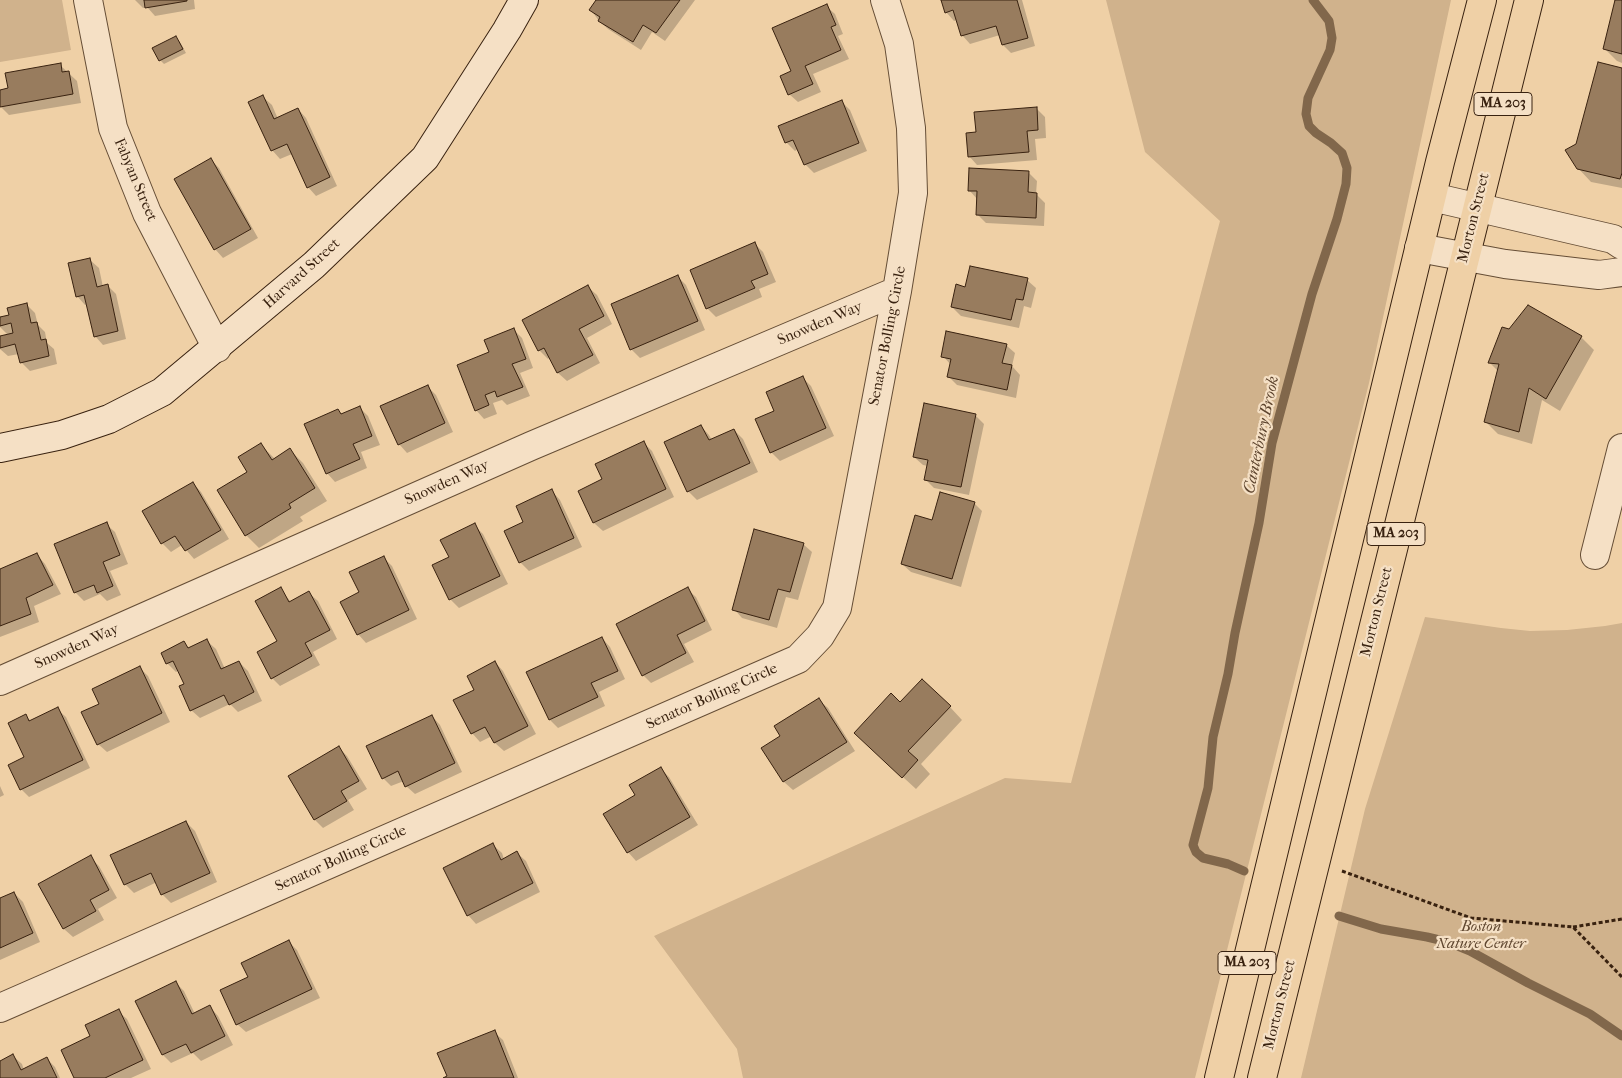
<!DOCTYPE html>
<html>
<head>
<meta charset="utf-8">
<style>
  body { margin:0 }
  canvas { display:block; background:#efd0a6 }
</style>
</head>
<body>
<canvas width="1622" height="1078"></canvas>
<script>
const g = document.querySelector('canvas').getContext('2d');
g.lineJoin = 'round';
function paint(path, color) { g.fillStyle = color; g.fill(path, 'evenodd'); }
const poly = rows => new Path2D(rows.map(r => 'M' + r).join(''));
function strokePath(path, color, width, dash) { g.strokeStyle = color; g.lineWidth = width; g.lineCap = dash ? 'butt' : 'round'; g.setLineDash(dash || []); g.stroke(path); }
function drawText(font, color, halo, rows, align = 'center') {
  g.font = font + ' "IM FELL French Canon",serif'; g.lineWidth = 4.5; g.setLineDash([]); g.textBaseline = 'middle'; g.strokeStyle = halo; g.fillStyle = color; for (const [text, x, y, turn = 0] of rows) {
    g.save(); g.translate(x, y); g.rotate((+turn || 0) * Math.PI / 180); g.textAlign = isNaN(turn) ? turn : align; if (halo) g.strokeText(text, 0, 0); g.fillText(text, 0, 0); g.restore();
  }
}
paint(poly([
  [0,0,62,0,71,50,0,62],
  [1106,0,1451,0,1369,383,1195,1078,743,1078,737,1049,654,936,1005,778,1071,783,1220,221,1145,152],
  [1425,617,1501,628,1530,631,1567,630,1605,626,1622,623,1622,1078,1301,1078,1365,809]
]), '#d0b28c');
paint(poly([
  [135,0,194,0,195,9,155,16,147,7,143,8],
  [597,0,695,0,665,41,652,32,641,50,608,29,599,21,591,10],
  [942,0,1022,0,1035,46,1011,53,1003,45,1000,35,970,44,962,35,957,20,954,21,946,12],
  [1616,0,1622,0,1622,63,1617,61,1604,48],
  [826,6,835,14,843,34,838,36,849,59,813,74,821,92,798,102,789,94,792,72],
  [176,38,180,42,186,53,164,64,160,60],
  [60,65,77,81,81,103,9,115,0,106,0,91,9,89],
  [1622,69,1622,188,1591,182,1578,168,1577,145],
  [263,97,272,105,278,119,298,109,306,118,337,186,316,196,308,187,292,154,280,159,272,150],
  [841,101,850,110,867,151,814,173,805,164,798,149,795,151,786,142],
  [1036,108,1045,117,1046,138,1035,139,1037,160,977,165,969,156,977,133],
  [211,160,219,168,258,238,223,258,215,249],
  [1028,172,1037,181,1036,194,1045,203,1044,226,986,223,977,214,978,200,969,190],
  [755,244,763,252,776,282,759,289,762,297,716,317,707,308],
  [90,260,99,268,103,287,108,286,116,294,126,339,103,345,95,336,88,304,85,305,77,296],
  [678,277,686,285,705,330,640,358,631,349],
  [1027,280,1036,288,1031,308,1024,306,1019,328,961,316,952,307,966,288],
  [588,287,597,295,612,324,587,338,600,363,567,381,558,373,550,357,548,359,539,350],
  [27,305,35,313,38,325,45,332,47,343,54,349,57,364,30,371,21,362,19,354,8,356,0,349,0,337,8,335,0,327,0,318,10,316],
  [1528,306,1581,337,1594,350,1560,411,1542,400,1532,444,1498,434,1485,421,1498,371,1489,362,1509,331],
  [514,330,522,338,533,368,520,373,530,396,507,405,502,400,493,403,497,414,484,419,476,410],
  [1006,345,1015,353,1012,366,1020,375,1016,398,957,385,949,377,951,365,943,356],
  [802,377,811,386,834,436,780,461,771,452,776,412],
  [427,386,436,395,453,432,407,453,399,444],
  [359,407,368,416,380,445,361,452,367,468,335,482,327,473,338,411,342,415],
  [975,415,984,424,969,495,934,488,925,479,928,466,923,465,914,457],
  [701,426,709,435,712,440,734,430,743,439,758,472,697,500,688,491],
  [644,443,652,451,674,497,603,531,594,523,579,492,604,480],
  [261,445,275,459,290,450,303,463,327,501,300,517,303,521,259,548,246,535,219,491,249,472],
  [193,483,201,492,229,539,194,559,182,545,171,552,162,543],
  [552,491,560,500,582,547,529,571,520,562,525,523],
  [974,503,982,511,961,587,911,572,902,564,933,522],
  [106,524,115,532,128,564,110,571,121,595,107,601,100,594,84,601,75,592],
  [474,525,483,534,508,584,459,608,450,599,451,558],
  [803,544,812,552,798,600,786,597,777,628,742,618,734,609],
  [37,555,45,564,61,594,34,606,39,622,0,637,0,570],
  [383,557,392,566,417,619,366,643,358,634,361,593],
  [280,589,291,602,309,593,318,601,337,639,313,652,320,665,280,686,272,678,279,642],
  [687,589,696,597,712,630,684,644,694,662,651,683,643,675],
  [602,638,610,647,625,679,599,692,605,706,558,728,550,720],
  [207,641,216,649,225,669,239,662,248,671,262,701,238,712,230,704,200,718,191,710,186,685,179,670,176,672,167,663,184,643,190,649],
  [495,662,503,671,536,734,504,751,495,743,492,736,480,742,472,733,476,690],
  [139,667,148,676,170,722,107,752,98,744],
  [819,700,828,708,855,751,793,790,784,782,763,748,782,736],
  [900,704,950,707,962,720,921,764,930,774,916,789,868,745],
  [57,709,66,717,90,768,29,797,21,789,26,757,26,716,31,721],
  [432,716,440,725,462,772,415,794,406,786,404,781,391,786,383,778],
  [339,748,347,756,367,789,348,800,354,810,323,828,315,820],
  [661,769,669,777,698,825,636,861,628,852,637,796],
  [0,786,4,795,0,797],
  [186,822,195,831,217,882,171,903,162,894,157,882,134,893,125,884],
  [493,845,502,853,504,859,517,853,526,861,540,892,476,924,468,915],
  [90,857,99,866,117,898,98,909,104,920,73,937,64,929,40,885],
  [14,893,23,902,40,942,0,960,0,899],
  [289,942,297,950,320,998,246,1032,237,1024],
  [175,982,184,991,195,1014,210,1007,218,1016,233,1045,201,1061,193,1053,171,1063,163,1055,137,1001],
  [118,1011,127,1019,151,1069,131,1078,75,1078,92,1037],
  [494,1032,503,1040,518,1078,446,1078],
  [13,1056,22,1064,24,1070,46,1058,55,1067,60,1078,0,1078,0,1062]
]), '#0003');
strokePath(poly([
  [1244,871,1228,864,1203,858,1196,852,1193,845,1208,788,1213,737,1228,674,1235,633,1259,523,1272,443,1312,294,1337,219,1346,184,1347,168,1342,153,1331,143,1316,133,1309,126,1306,114,1308,98,1330,50,1332,38,1329,21,1313,0],
  [1339,916,1381,929,1427,937,1448,942,1470,951,1528,983,1590,1014,1622,1036]
]), '#81674b', 9);
const building = poly([
  [144,0,187,0,187,1,145,8,144,0],
  [596,0,680,0,656,33,643,25,633,42,598,21,600,17,589,10,596,0],
  [941,0,1017,0,1028,38,1002,45,996,26,961,36,953,10,945,13,941,0],
  [1615,0,1622,0,1622,54,1603,49,1615,0],
  [827,4,836,25,831,27,841,50,805,66,813,84,788,95,780,76,791,71,772,28,827,4],
  [176,36,183,49,159,61,152,48,176,36],
  [1598,62,1622,68,1622,173,1620,179,1577,169,1565,150,1576,144,1598,62],
  [61,63,62,72,69,71,73,94,0,107,0,90,8,88,5,73,61,63],
  [263,95,274,119,298,108,330,177,307,188,287,144,271,151,248,102,263,95],
  [842,100,859,143,804,165,793,140,785,143,778,126,842,100],
  [1037,107,1038,130,1027,131,1029,152,968,157,966,133,976,132,974,112,1037,107],
  [211,158,251,229,214,250,174,179,211,158],
  [969,168,1029,171,1028,192,1037,193,1036,218,976,215,977,191,968,191,969,168],
  [755,242,768,274,751,281,755,288,706,309,690,270,755,242],
  [90,258,97,287,108,284,118,331,94,337,84,295,76,297,68,263,90,258],
  [970,266,1028,278,1023,300,1016,299,1011,320,951,307,956,284,965,287,970,266],
  [678,275,698,321,630,350,611,304,678,275],
  [588,285,604,316,579,329,593,355,557,373,544,348,538,351,522,320,588,285],
  [27,303,31,323,37,322,41,340,46,339,49,356,20,363,15,344,0,348,0,336,13,333,11,323,0,326,0,317,9,315,7,308,27,303],
  [1528,305,1582,336,1546,399,1529,388,1519,432,1484,422,1499,364,1488,363,1502,327,1509,329,1528,305],
  [514,328,526,359,512,364,523,387,497,397,495,391,485,395,489,405,475,411,457,365,489,352,484,340,514,328],
  [946,331,1007,344,1002,363,1012,365,1007,390,947,377,951,359,941,357,946,331],
  [803,376,826,428,770,453,755,419,774,411,766,392,803,376],
  [428,385,445,423,398,445,380,406,428,385],
  [924,403,976,414,961,487,924,480,928,460,913,457,924,403],
  [360,406,372,436,353,444,360,459,326,474,304,424,338,409,341,414,360,406],
  [701,425,709,440,734,429,750,463,687,492,664,442,701,425],
  [644,441,666,489,593,523,578,491,602,479,595,464,644,441],
  [261,443,272,460,290,448,315,488,289,504,291,508,245,536,217,490,247,472,238,457,261,443],
  [193,482,221,530,185,551,175,536,161,544,142,511,193,482],
  [552,489,574,538,519,563,504,531,523,522,516,506,552,489],
  [940,492,975,502,952,579,901,564,915,515,932,520,940,492],
  [107,522,120,555,103,562,113,586,97,593,94,585,74,593,54,544,107,522],
  [475,523,500,576,449,600,432,565,449,557,440,540,475,523],
  [754,529,804,543,790,592,778,589,769,620,732,610,754,529],
  [37,553,53,585,26,598,31,614,0,626,0,569,37,553],
  [384,556,409,610,357,635,340,602,359,592,349,572,384,556],
  [281,587,289,602,309,591,330,630,305,643,312,656,271,679,257,652,277,641,255,601,281,587],
  [688,587,705,621,677,635,686,653,642,676,616,624,688,587],
  [602,637,618,671,591,683,598,697,549,720,526,672,602,637],
  [207,639,221,669,239,661,254,692,229,705,224,695,190,711,179,686,184,684,173,661,166,664,161,653,184,641,188,648,207,639],
  [495,661,528,726,494,743,485,727,471,734,453,700,474,690,467,676,495,661],
  [140,666,162,713,97,745,81,712,99,704,92,689,140,666],
  [922,679,951,706,908,751,918,760,902,778,854,733,891,693,900,702,922,679],
  [819,698,847,742,783,782,761,748,780,736,774,726,819,698],
  [58,707,83,760,20,790,8,765,24,757,8,723,26,714,29,721,58,707],
  [432,715,455,763,405,787,398,771,382,779,366,746,432,715],
  [339,746,359,781,341,791,347,801,314,820,288,776,339,746],
  [661,767,690,817,627,853,603,814,635,795,629,785,661,767],
  [186,821,210,873,161,895,151,873,124,885,110,855,186,821],
  [493,843,501,860,517,851,533,883,467,916,443,868,493,843],
  [91,855,109,890,90,900,96,911,63,929,38,884,91,855],
  [14,892,33,933,0,948,0,898,14,892],
  [289,940,312,989,236,1025,220,990,248,977,241,963,289,940],
  [176,981,192,1014,210,1005,225,1036,191,1053,186,1044,162,1055,135,1001,176,981],
  [119,1009,143,1060,105,1078,74,1078,61,1050,90,1036,85,1025,119,1009],
  [495,1030,514,1078,443,1078,447,1076,437,1053,495,1030],
  [13,1054,21,1070,47,1057,57,1078,0,1078,0,1061,13,1054]
]);
paint(building, '#987c5e');
strokePath(building, '#392210', 1);
const minor = poly([
  [88,0,113,128,147,213,217,348],
  [1432,197,1613,239,1622,245],
  [1419,248,1505,264,1599,275,1622,272],
  [1595,555,1622,448],
  [0,681,531,446,897,291],
  [0,1008,798,659,820,636,837,608,897,291,913,193,911,128,899,44,885,0]
]);
const secondary = poly([
  [0,448,62,435,109,419,162,392,314,265,425,158,507,30,524,0]
]);
const trunk = poly([
  [1219,1078,1440,162,1482,0],
  [1262,1078,1529,0]
]);
strokePath(minor, '#664e36', 30);
strokePath(secondary, '#392210', 30);
strokePath(trunk, '#392210', 30);
strokePath(poly([
  [1342,871,1471,918,1573,927,1622,977],
  [1573,927,1622,919]
]), '#392210', 3, [4, 2.5]);
strokePath(minor, '#f5e0c5', 28);
strokePath(secondary, '#f5e0c5', 28);
strokePath(trunk, '#efd0a6', 28);
for (const [x, y, w] of [
  [1503,104,58],
  [1396,534,58],
  [1247,963,58]
]) { const box = new Path2D(); box.roundRect(x - w / 2, y - 11.5, w, 23, 4); g.fillStyle = '#f5e0c5'; g.fill(box); strokePath(box, '#392210', 1); }
drawText('bold 14px', '#392210', null, [
  ["MA 203",1503,104],
  ["MA 203",1396,534],
  ["MA 203",1247,963]
]);
drawText('15px', '#392210', '#f5e0c5', [
  ["Fabyan Street",135,180,67],
  ["Morton Street",1474,218,-76],
  ["Harvard Street",302,274,-42],
  ["Snowden Way",820,324,-23],
  ["Senator Bolling Circle",888,336,-79],
  ["Snowden Way",447,483,-24],
  ["Morton Street",1377,612,-76],
  ["Snowden Way",77,647,-24],
  ["Senator Bolling Circle",712,697,-24],
  ["Senator Bolling Circle",341,859,-24],
  ["Morton Street",1280,1005,-76]
]);
drawText('italic 15px', '#5f462f', '#f5e0c5', [
  ["Boston",1481,927],
  ["Nature Center",1481,944]
]);
drawText('italic 16px', '#5d442e', '#f5e0c5', [
  ["Canterbury Brook",1262,435,-78]
]);
</script>
</body>
</html>
